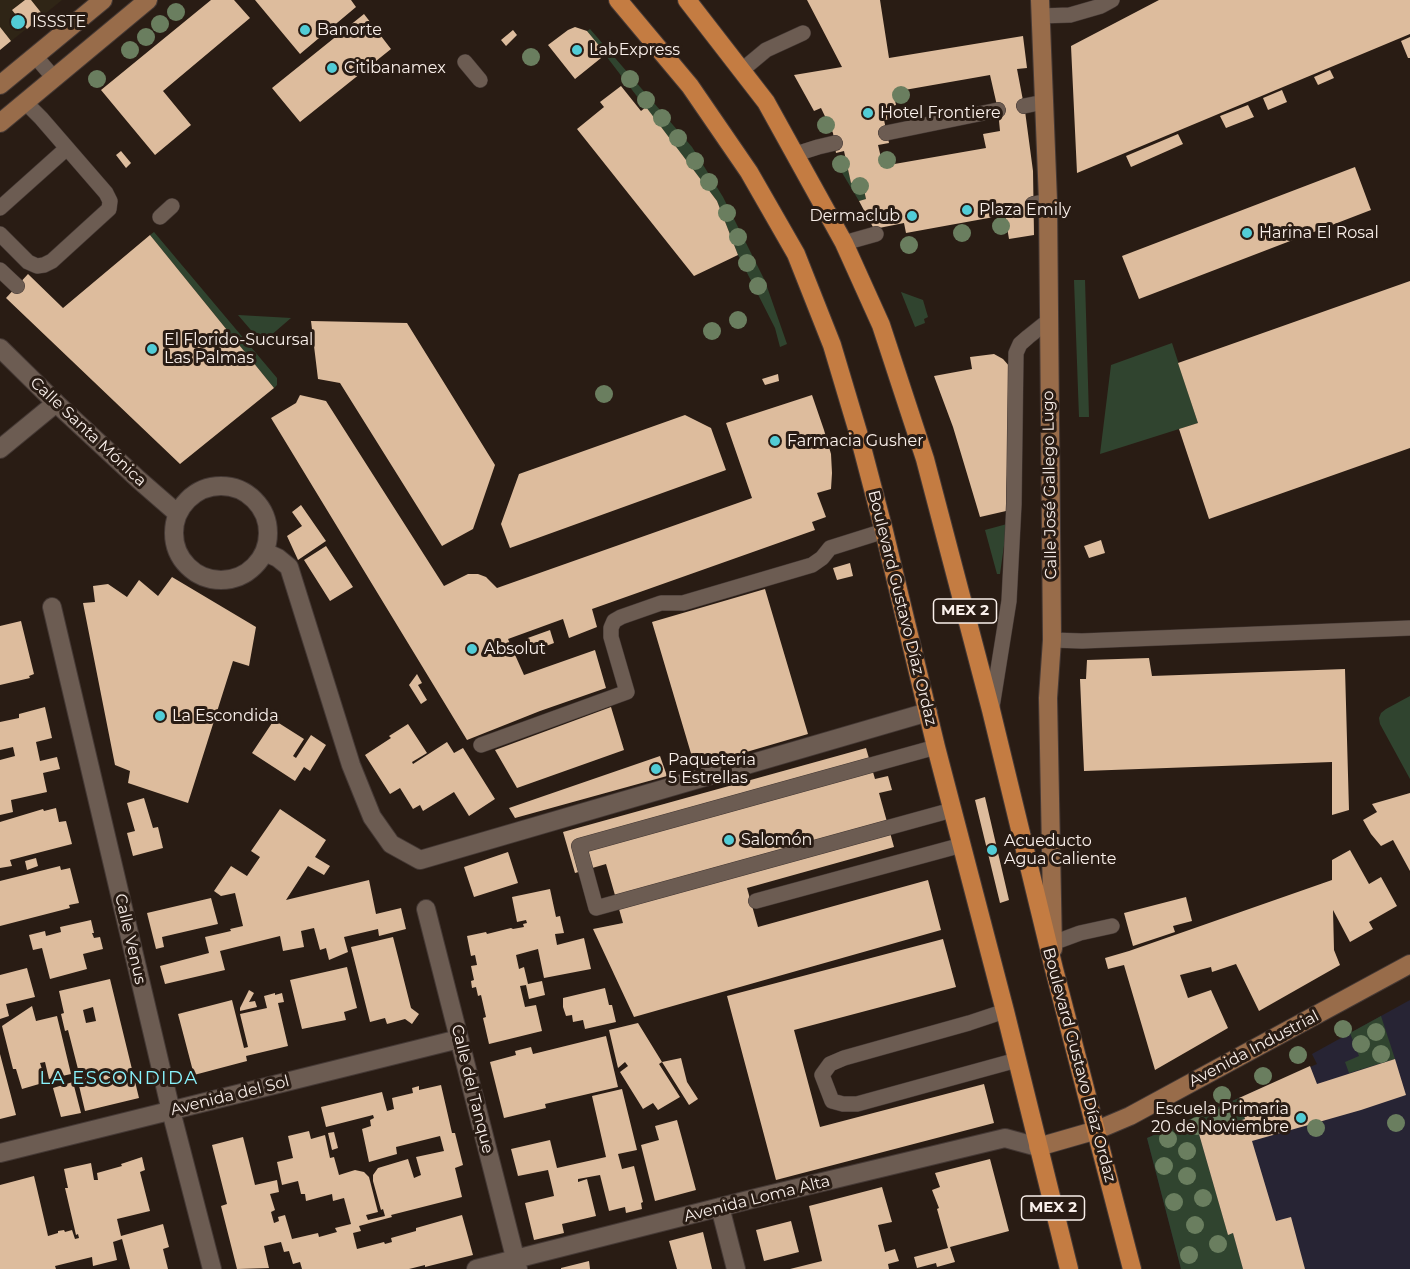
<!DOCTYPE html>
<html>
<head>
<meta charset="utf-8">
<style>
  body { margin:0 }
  canvas { display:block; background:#291c14 }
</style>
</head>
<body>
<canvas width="1410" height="1269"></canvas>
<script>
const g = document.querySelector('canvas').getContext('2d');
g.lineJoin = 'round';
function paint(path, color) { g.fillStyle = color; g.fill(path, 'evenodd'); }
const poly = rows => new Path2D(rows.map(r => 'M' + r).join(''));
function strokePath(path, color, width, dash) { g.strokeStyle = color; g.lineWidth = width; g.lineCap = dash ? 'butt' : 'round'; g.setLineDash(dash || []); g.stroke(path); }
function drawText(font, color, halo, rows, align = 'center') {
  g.font = font + ' Montserrat,sans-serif'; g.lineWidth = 6; g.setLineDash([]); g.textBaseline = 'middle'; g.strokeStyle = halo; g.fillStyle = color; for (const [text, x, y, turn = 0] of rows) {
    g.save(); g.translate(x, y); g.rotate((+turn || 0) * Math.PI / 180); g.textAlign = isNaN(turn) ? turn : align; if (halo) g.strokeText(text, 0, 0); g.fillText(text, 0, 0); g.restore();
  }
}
paint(poly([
  [1410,1000,1410,1269,1181,1269,1147,1138,1317,1064,1312,1054]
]), '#272434');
paint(poly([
  [0,0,62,0,0,50]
]), '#2f2516');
paint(poly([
  [590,29,692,147,723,197,765,281,787,344,780,347,775,328,738,255,717,201,587,31],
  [846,159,851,183,862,181,866,199,859,201,835,161],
  [154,232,277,378,277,385,274,388,150,235],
  [1074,280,1085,280,1089,417,1079,417],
  [901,292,923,300,928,317,924,319,925,323,915,327],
  [238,315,291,318,262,343],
  [1172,343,1198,423,1100,454,1111,365],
  [1007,524,1000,574,997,574,985,530],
  [1410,696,1410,779,1380,724,1379,718,1381,713,1386,709],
  [1381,1016,1395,1059,1349,1073,1345,1062,1359,1056,1350,1033],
  [1239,1098,1245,1119,1199,1134,1228,1234,1233,1233,1243,1269,1181,1269,1147,1138]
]), '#30442f');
paint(poly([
  [25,0,31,0,43,15,27,29,12,10],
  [211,0,234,0,250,18,163,91,191,125,155,155,101,90],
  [255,0,351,0,356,7,300,54],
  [807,0,880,0,889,58,1023,36,1027,68,1017,69,1025,111,1033,171,1034,235,1009,239,1005,215,906,233,904,223,874,229,859,201,866,199,862,181,851,183,844,151,836,153,833,133,821,108,814,111,794,75,842,67],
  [990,75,998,110,1000,131,983,134,986,148,883,166,878,145,889,143,884,120,891,119,888,107,896,105,893,92],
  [1159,0,1410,0,1410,34,1077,173,1071,46],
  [364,14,391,49,300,122,272,88],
  [0,27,11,41,0,50],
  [575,27,587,31,606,54,575,79,548,45,568,30],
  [513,30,517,35,506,46,501,40],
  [1410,37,1410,58,1408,58,1401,41],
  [1330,70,1334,78,1318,85,1314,77],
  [621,86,641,111,646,107,717,201,738,255,694,276,577,129,604,107,600,102],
  [1282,90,1287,102,1268,110,1263,98],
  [1248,105,1254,117,1226,128,1220,116],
  [1178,134,1183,144,1131,167,1126,156],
  [121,151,131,163,126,168,116,155],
  [1355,167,1371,210,1139,299,1122,256],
  [150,235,274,388,180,464,6,298,28,274,63,308],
  [1410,281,1410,448,1209,519,1179,429,1198,423,1178,363],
  [311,321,407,323,495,465,473,529,442,546,340,383,318,379],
  [994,354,1003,359,1010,367,1006,511,980,517,953,427,934,376,972,369,970,357],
  [778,374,779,381,765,385,762,379],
  [300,395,326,401,444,586,468,574,478,574,486,577,497,588,752,498,726,423,812,395,824,430,831,454,832,473,831,489,817,493,826,517,812,522,815,530,592,609,597,627,569,638,563,619,508,639,524,675,595,650,606,688,540,711,467,740,271,418,296,403],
  [685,415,711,428,726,470,510,548,501,524,519,474],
  [301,505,326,541,298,560,287,536,302,526,292,512],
  [1101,540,1105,553,1089,558,1084,546],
  [326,546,353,587,330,601,304,560],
  [850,563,853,576,837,580,833,568],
  [172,577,256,627,249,666,233,661,188,803,128,783,130,771,115,765,83,603,95,602,93,586,108,584,127,597,139,580,158,596],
  [765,589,808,734,695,767,652,622],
  [21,621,34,674,29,676,30,678,0,685,0,626],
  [550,630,554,643,530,652,525,639],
  [1149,658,1152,676,1345,669,1349,810,1332,815,1332,762,1084,771,1080,679,1086,679,1087,660],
  [417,674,422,683,418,685,427,700,421,704,409,685],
  [45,707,52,738,36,742,40,761,57,757,60,769,43,773,47,792,11,800,13,812,0,815,0,760,15,756,13,747,0,750,0,722,19,718,19,714],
  [611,707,624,750,517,788,495,750],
  [274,720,304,739,293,756,296,758,311,735,326,745,310,771,304,767,295,781,252,753],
  [408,724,427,753,412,762,413,764,447,742,454,753,463,748,495,799,469,816,454,792,423,811,420,805,413,809,400,788,390,794,365,755,391,738,389,736],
  [866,748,875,779,888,776,892,790,879,793,894,847,747,888,758,927,928,880,941,930,634,1017,593,929,623,923,606,864,575,873,563,832],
  [660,756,667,776,515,818,509,808],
  [1410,793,1410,871,1393,840,1381,846,1371,834,1363,820,1377,812,1372,804],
  [985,797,1009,900,1000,903,975,800],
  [144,798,153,828,158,827,163,848,133,856,127,833,135,831,127,803],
  [56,808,59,822,66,821,72,844,10,860,12,866,0,868,0,822,43,809,44,811],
  [280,809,326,840,315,857,330,866,324,875,308,866,286,900,369,880,376,914,401,908,406,929,379,936,378,929,344,937,348,952,329,960,326,948,320,950,314,928,301,931,304,947,283,951,280,936,220,951,225,970,165,984,160,966,209,953,205,937,231,931,230,929,243,926,235,893,221,896,214,891,231,866,247,876,260,857,251,851],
  [1350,850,1369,884,1381,877,1397,906,1369,922,1373,929,1350,942,1333,910,1334,950,1340,965,1259,1011,1236,964,1212,972,1211,967,1180,975,1188,998,1211,990,1228,1028,1155,1070,1124,965,1108,969,1105,958,1129,951,1332,880,1332,860],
  [508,852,518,883,474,897,464,867],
  [36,858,38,866,27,870,25,861],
  [60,866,61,870,70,868,79,903,69,905,70,908,0,926,0,881],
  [550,889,556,917,560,916,564,933,555,934,557,945,584,938,591,969,544,978,538,949,516,955,519,969,524,967,528,984,542,981,545,995,529,999,526,985,520,986,525,1007,536,1005,542,1031,489,1044,483,1018,486,1017,481,995,478,996,476,987,472,988,471,981,474,980,471,966,477,965,475,955,471,956,467,936,486,932,487,934,511,928,513,929,524,927,523,924,527,923,526,920,517,922,512,897],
  [1186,897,1192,921,1173,926,1175,932,1133,946,1124,913],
  [211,898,218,924,162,937,164,947,156,949,147,913],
  [91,920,94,933,92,933,94,938,100,937,103,949,83,954,87,969,50,979,42,948,33,950,29,935,45,931,46,936,61,932,60,927],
  [393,937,411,1008,419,1014,412,1024,405,1019,387,1024,385,1018,370,1022,351,947],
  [943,939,956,987,794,1030,820,1127,984,1084,994,1123,776,1180,727,996],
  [347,967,357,1008,344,1012,346,1020,302,1029,290,980],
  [27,968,35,997,6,1004,9,1016,0,1019,0,975],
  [110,979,139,1098,85,1111,76,1073,79,1073,68,1030,65,1031,61,1014,64,1013,59,991],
  [93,1007,96,1021,86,1023,83,1010],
  [605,988,609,1005,612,1005,616,1022,585,1029,583,1020,573,1022,572,1015,566,1016,563,1007,563,998],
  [249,990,254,993,249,1002,255,1001,257,1007,240,1011,240,1008],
  [275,993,275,995,282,993,284,1002,278,1003,288,1046,246,1056,247,1061,194,1075,178,1014,232,1000,244,1048,248,1047,240,1014,267,1008,264,996],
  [32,1006,36,1021,57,1016,71,1074,49,1079,45,1062,40,1063,46,1082,22,1089,16,1069,13,1069,2,1026],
  [638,1023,662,1062,659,1064,680,1097,658,1110,653,1103,643,1109,620,1072,628,1066,625,1062,618,1068,609,1030],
  [606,1036,618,1087,545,1104,546,1108,504,1118,490,1062,516,1055,515,1051,531,1047,533,1054],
  [0,1054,16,1115,0,1119],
  [681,1058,687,1082,698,1099,689,1105,662,1062],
  [1395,1059,1406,1095,1361,1110,1252,1141,1276,1221,1291,1217,1305,1269,1243,1269,1233,1233,1228,1235,1199,1134,1245,1119,1239,1098,1310,1066,1317,1084],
  [73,1082,81,1113,61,1117,53,1088],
  [441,1085,452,1133,455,1133,463,1165,455,1168,462,1197,391,1215,392,1217,359,1226,361,1231,353,1233,357,1249,384,1242,385,1244,392,1242,391,1238,416,1231,416,1228,462,1215,473,1255,425,1267,425,1265,409,1269,302,1269,300,1262,293,1264,289,1251,284,1252,281,1242,264,1246,269,1268,237,1269,221,1206,227,1204,212,1145,243,1137,255,1185,277,1180,279,1192,270,1194,275,1210,271,1212,274,1223,279,1221,278,1217,285,1215,292,1239,318,1233,319,1237,337,1232,335,1228,351,1224,344,1198,333,1201,332,1194,306,1201,305,1194,301,1194,298,1181,282,1185,277,1162,293,1158,288,1136,309,1131,311,1139,325,1135,330,1158,334,1157,339,1175,355,1170,364,1172,369,1177,378,1212,366,1215,368,1220,385,1216,383,1209,381,1210,373,1181,373,1175,378,1168,408,1159,414,1178,421,1175,416,1157,444,1151,440,1136,396,1147,397,1154,369,1162,362,1129,371,1126,370,1120,374,1118,373,1115,326,1127,321,1107,382,1092,387,1111,394,1109,392,1098,413,1093,412,1088,419,1086,419,1090],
  [622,1089,637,1150,618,1154,622,1169,634,1166,643,1202,641,1203,642,1209,626,1213,625,1207,609,1211,600,1175,578,1179,578,1182,587,1179,596,1216,562,1224,564,1233,534,1240,525,1203,554,1196,553,1191,548,1170,518,1176,511,1149,550,1140,557,1168,606,1157,592,1096],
  [677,1120,696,1190,655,1201,641,1145,659,1140,655,1126],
  [334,1132,338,1148,332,1150,328,1133],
  [142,1157,145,1170,140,1172,150,1211,117,1219,121,1236,163,1224,169,1247,163,1249,168,1269,130,1269,122,1239,113,1242,117,1260,93,1266,92,1257,55,1266,56,1269,0,1269,0,1185,34,1176,48,1236,58,1233,58,1231,64,1230,65,1232,72,1230,75,1239,79,1238,78,1234,76,1235,65,1188,68,1188,64,1169,91,1163,94,1180,98,1180,97,1173,122,1166,121,1164],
  [990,1159,1009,1231,950,1247,955,1262,937,1267,936,1263,917,1268,914,1257,948,1248,937,1209,939,1208,932,1190,940,1187,935,1173],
  [882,1187,892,1222,878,1225,885,1252,895,1249,899,1261,888,1264,889,1269,790,1269,822,1261,809,1206],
  [791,1221,799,1252,764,1261,756,1230],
  [703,1232,712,1269,677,1269,669,1241],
  [589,1261,590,1269,561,1269,561,1268]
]), '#ddbc9d');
const lane = poly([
  [1040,16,1070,15,1101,6,1112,0],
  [35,56,54,78],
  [465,62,480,80],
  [742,70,766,50,803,33],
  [1024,106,1044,102],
  [886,133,998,110],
  [796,154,818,147,835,143],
  [1033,204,1048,201],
  [0,208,67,148],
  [160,217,172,206],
  [0,234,28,262,37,266,44,265,52,261,109,209,110,201,106,193,41,118,25,102],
  [844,243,876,234],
  [0,270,17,286],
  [1052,640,1082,641,1410,628],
  [992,707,1009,601,1014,504,1016,353,1020,344,1028,337,1048,321],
  [481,745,627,692,611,637,611,628,614,621,621,617,661,603,683,603,812,565,822,558,830,548,884,531],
  [936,747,579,846,596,908,952,810],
  [756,901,962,845],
  [1053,943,1080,933,1112,926],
  [1005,1011,969,1023,844,1058,830,1064,822,1075,832,1101,843,1104,857,1104,1017,1060]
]);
const street = poly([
  [0,348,56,403,139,480,178,514],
  [0,449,56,403],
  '174 533a47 47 0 1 1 94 0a47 47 0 1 1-94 0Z',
  [265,552,278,558,289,567,351,765,372,817,391,844,420,860,928,712],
  [52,607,171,1111,212,1269],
  [426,909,518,1269],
  [0,1153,459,1039],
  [720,1207,736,1269],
  [476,1269,760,1197,1005,1138,1038,1147]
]);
const secondary = poly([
  [1040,0,1048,201,1052,640,1048,698,1053,949],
  [0,85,103,0],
  [0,123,148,0],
  [1038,1147,1097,1130,1130,1116,1410,964]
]);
const primary = poly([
  [618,0,690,86,749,172,796,254,832,345,858,432,884,531,936,747,1005,1011,1069,1269],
  [687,0,766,102,844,243,881,325,925,459,991,710,1054,969,1132,1269]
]);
strokePath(lane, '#453935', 16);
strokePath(street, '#453935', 20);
strokePath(secondary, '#453935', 20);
strokePath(primary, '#453935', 20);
strokePath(lane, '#6c5c52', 15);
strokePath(street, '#6c5c52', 18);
strokePath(secondary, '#986c4a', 18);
strokePath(primary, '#c47c42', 18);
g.fillStyle = '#6a7e5f';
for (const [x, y] of [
  [176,12],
  [160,24],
  [146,37],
  [130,50],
  [531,57],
  [97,79],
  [630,79],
  [901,95],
  [646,100],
  [662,118],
  [826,125],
  [678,138],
  [887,160],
  [695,161],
  [841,164],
  [709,182],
  [860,186],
  [727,213],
  [1001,226],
  [962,233],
  [738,237],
  [909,245],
  [747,263],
  [758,286],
  [738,320],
  [712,331],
  [604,394],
  [1343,1029],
  [1376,1032],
  [1361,1044],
  [1381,1054],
  [1298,1055],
  [1263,1076],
  [1222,1095],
  [1222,1117],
  [1396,1123],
  [1197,1126],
  [1316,1128],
  [1168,1139],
  [1187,1151],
  [1164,1166],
  [1187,1176],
  [1203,1198],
  [1174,1202],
  [1195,1225],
  [1218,1244],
  [1189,1255]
]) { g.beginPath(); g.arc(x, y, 9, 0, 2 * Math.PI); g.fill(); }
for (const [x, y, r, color] of [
  [18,22,8,"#52ccd6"],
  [305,30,6,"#52ccd6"],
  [577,50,6,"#52ccd6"],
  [332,68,6,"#52ccd6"],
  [868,113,6,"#52ccd6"],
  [967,210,6,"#52ccd6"],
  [912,216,6,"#52ccd6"],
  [1247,233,6,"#52ccd6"],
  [152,349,6,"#52ccd6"],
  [775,441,6,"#52ccd6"],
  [472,649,6,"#52ccd6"],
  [160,716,6,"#52ccd6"],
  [656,769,6,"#52ccd6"],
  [729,840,6,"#52ccd6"],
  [992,850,6,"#52ccd6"],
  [1301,1118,6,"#52ccd6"]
]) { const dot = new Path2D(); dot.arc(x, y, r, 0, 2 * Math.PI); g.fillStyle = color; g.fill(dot); strokePath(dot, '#291c14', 2); }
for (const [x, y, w] of [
  [965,611,63],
  [1053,1208,63]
]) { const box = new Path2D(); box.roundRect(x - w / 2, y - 12, w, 24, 4.5); g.fillStyle = '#291c14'; g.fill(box); strokePath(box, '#f9efea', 1.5); }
drawText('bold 15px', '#f9efea', null, [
  ["MEX 2",965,611],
  ["MEX 2",1053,1208]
]);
drawText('16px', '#f9efea', '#291c14', [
  ["ISSSTE",32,22],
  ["Banorte",317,30],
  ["LabExpress",589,50],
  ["Citibanamex",344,68],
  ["Hotel Frontiere",880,113],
  ["Plaza Emily",979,210],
  ["Dermaclub",900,216,"right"],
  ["Harina El Rosal",1259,233],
  ["El Florido-Sucursal",164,340],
  ["Las Palmas",164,358],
  ["Farmacia Gusher",787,441],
  ["Absolut",484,649],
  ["La Escondida",172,716],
  ["Paqueteria",668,760],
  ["5 Estrellas",668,778],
  ["Salomón",741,840],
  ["Acueducto",1004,841],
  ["Agua Caliente",1004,859],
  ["Escuela Primaria",1289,1109,"right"],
  ["20 de Noviembre",1289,1127,"right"]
], 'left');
drawText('16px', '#f9efea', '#291c14', [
  ["Calle Santa Mónica",88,432,43],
  ["Calle José Gallego Lugo",1050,485,-91],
  ["Boulevard Gustavo Díaz Ordaz",902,608,76],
  ["Calle Venus",130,939,77],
  ["Avenida Industrial",1254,1049,-28],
  ["Boulevard Gustavo Díaz Ordaz",1079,1065,75],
  ["Calle del Tanque",472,1089,76],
  ["Avenida del Sol",230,1096,-14],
  ["Avenida Loma Alta",757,1199,-14]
]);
g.letterSpacing = '1.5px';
drawText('18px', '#89f4fe', '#291c14', [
  ["LA ESCONDIDA",119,1079]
]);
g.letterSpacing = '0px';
</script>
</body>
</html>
